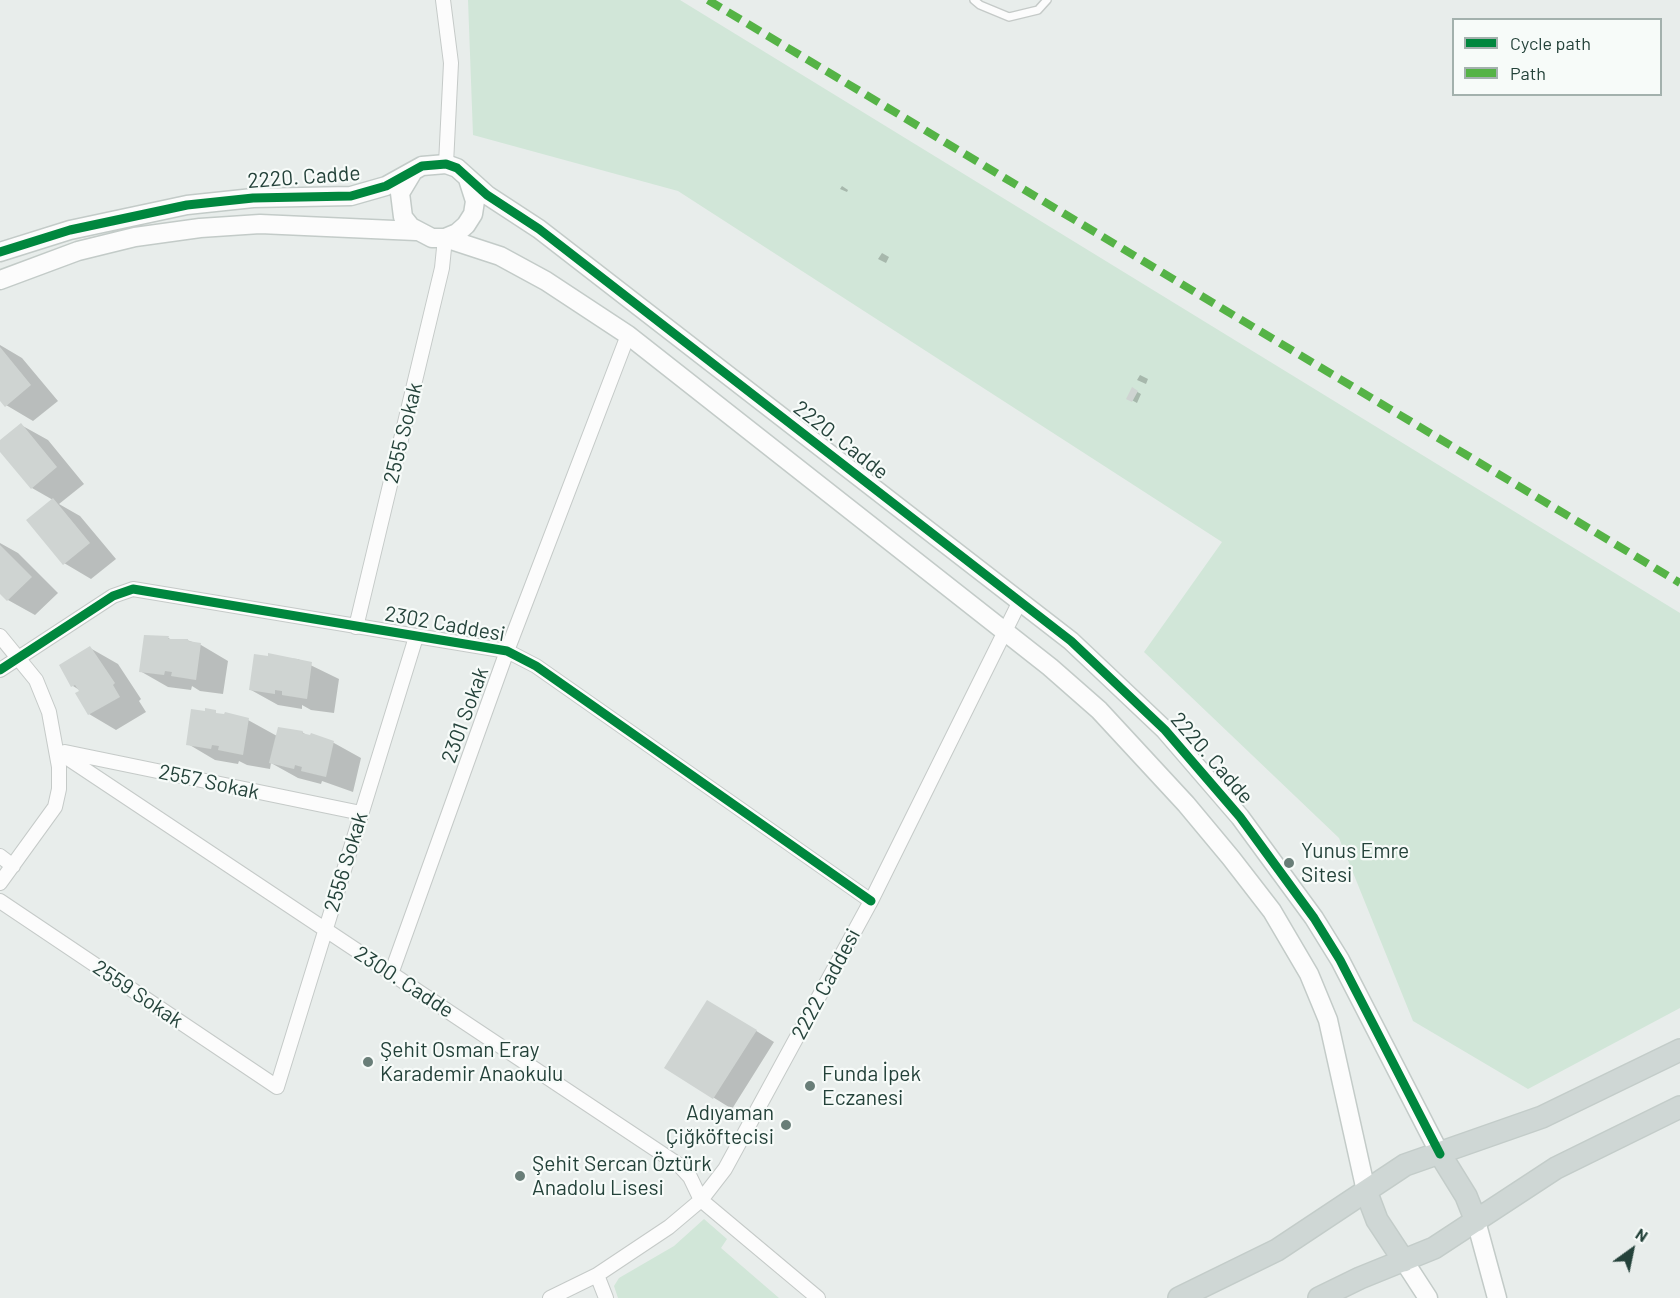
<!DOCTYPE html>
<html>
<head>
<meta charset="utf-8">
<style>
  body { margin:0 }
  #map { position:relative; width:1680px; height:1298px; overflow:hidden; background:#e8edeb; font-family:Barlow,sans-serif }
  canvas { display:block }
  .legend { position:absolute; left:1452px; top:18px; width:210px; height:78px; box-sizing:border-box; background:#f7fbf9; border:2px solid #a3b1ad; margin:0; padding:8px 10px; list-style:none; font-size:18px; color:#24423a }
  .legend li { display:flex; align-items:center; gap:12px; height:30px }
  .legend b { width:30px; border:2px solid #a3b1ad }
  .north { position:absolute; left:1602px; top:1220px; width:60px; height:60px; -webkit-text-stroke:4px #f7fbf9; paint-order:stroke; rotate:33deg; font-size:16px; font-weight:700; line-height:24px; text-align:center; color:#24423a }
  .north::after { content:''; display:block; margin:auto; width:21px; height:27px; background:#24423a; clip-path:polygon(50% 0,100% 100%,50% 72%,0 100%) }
</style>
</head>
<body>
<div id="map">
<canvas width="1680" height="1298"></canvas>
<ul class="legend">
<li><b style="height:8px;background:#00873e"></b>Cycle path</li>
<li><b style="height:8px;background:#55b346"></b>Path</li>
</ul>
<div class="north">N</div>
</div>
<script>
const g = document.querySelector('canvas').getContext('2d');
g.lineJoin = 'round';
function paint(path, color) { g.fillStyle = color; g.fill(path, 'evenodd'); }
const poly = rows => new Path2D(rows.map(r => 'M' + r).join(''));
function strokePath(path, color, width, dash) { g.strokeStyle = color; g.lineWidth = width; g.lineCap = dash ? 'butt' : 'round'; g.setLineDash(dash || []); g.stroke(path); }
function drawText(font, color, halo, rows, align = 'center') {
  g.font = font + ' Barlow,sans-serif'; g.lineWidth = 4.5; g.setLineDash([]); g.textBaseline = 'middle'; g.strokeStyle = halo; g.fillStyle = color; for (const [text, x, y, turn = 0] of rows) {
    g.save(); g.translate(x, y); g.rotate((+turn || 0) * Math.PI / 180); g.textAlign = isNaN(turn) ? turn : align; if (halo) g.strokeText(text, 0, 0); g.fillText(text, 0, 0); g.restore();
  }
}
paint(poly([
  [468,0,680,0,1680,613,1680,1008,1528,1089,1413,1021,1339,838,1144,652,1222,542,678,191,473,135],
  [704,1219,727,1239,721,1248,779,1298,618,1298,614,1286,619,1278,674,1246]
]), '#d1e6d8');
paint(poly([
  [842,186,848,190,847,192,840,189],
  [882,253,889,257,886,263,878,259],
  [0,345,22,358,58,401,33,421,6,405,0,398],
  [1140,375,1148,379,1146,384,1137,380],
  [1132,389,1141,394,1137,403,1128,398],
  [21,425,48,440,84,484,59,504,80,516,116,559,91,579,64,563,53,500,32,488,0,450,0,442],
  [0,543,18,553,58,593,35,615,8,600,0,592],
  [168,638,175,641,187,640,201,645,228,661,223,694,200,691,192,686,191,690,168,687,140,671],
  [90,648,118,664,141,699,139,701,146,712,116,730,89,714,81,691,73,686],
  [256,656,298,659,339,679,334,713,311,710,302,705,302,709,278,705,251,690],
  [225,716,248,720,277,736,302,732,311,738,334,743,361,758,353,792,322,781,321,784,298,778,271,763,270,769,247,765,239,761,238,764,215,760,188,744],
  [726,1012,774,1042,732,1109,666,1068]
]), '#0003');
paint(poly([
  [0,347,31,385,5,407,0,401],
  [1132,387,1138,391,1132,402,1126,399],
  [21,423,57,467,31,489,0,452,0,440],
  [53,498,90,543,63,565,26,520],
  [0,545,32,577,7,601,0,594],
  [144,635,169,636,168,639,188,639,188,641,201,643,196,680,171,676,172,672,165,671,164,675,139,672],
  [90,646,115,683,113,685,120,697,88,715,75,693,79,691,75,685,71,687,59,665],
  [268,653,312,662,307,699,282,695,282,691,275,690,275,694,249,690,254,654,268,656],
  [205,708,216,710,216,713,224,714,225,712,249,718,243,755,218,750,219,746,212,745,211,749,186,745,191,709,205,711],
  [278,727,303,731,302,733,310,735,311,733,334,741,326,777,301,771,302,767,295,765,294,769,269,763],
  [707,1000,757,1030,713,1099,664,1068]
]), '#cfd4d2');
const lane = poly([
  [974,0,980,5,1009,17,1038,10,1047,0]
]);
const street = poly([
  [443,0,451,63,446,164],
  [356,627,442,268,445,238],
  [0,636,36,680,49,712,59,767,59,789,55,807,0,883],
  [0,670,113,596,133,589,507,651,536,666,871,901],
  [57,751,679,1165,690,1177,701,1200,818,1298],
  [65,752,361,813],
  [0,856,13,866],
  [0,901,277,1087,416,637],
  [391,974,507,651,628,335],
  [597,1275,606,1298],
  [550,1298,597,1275,669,1227,701,1200,725,1169,871,901,1020,601]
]);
const secondary = poly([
  [412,173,400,193,403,217,411,227,432,238,445,238,457,233,466,225,473,214,475,201,468,179],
  [445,238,500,256,546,281,628,335,1050,667,1099,710,1186,804,1231,858,1272,911,1309,974,1328,1020,1366,1191],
  [0,252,70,230,187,205,253,198,351,196,386,186,422,166,446,164,457,168,487,195,539,229,1071,641,1165,730,1240,817,1314,918,1340,960,1440,1154],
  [0,280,78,251,135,237,200,228,260,224,416,231],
  [1476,1221,1497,1298],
  [1404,1261,1428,1298]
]);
const primary = poly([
  [1440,1154,1466,1196,1476,1221],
  [1366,1191,1377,1220,1404,1261],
  [1179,1298,1277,1250,1405,1165,1542,1117,1680,1050],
  [1319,1298,1360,1278,1434,1248,1556,1168,1680,1107]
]);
strokePath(lane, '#c5cac8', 10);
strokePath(street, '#c5cac8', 16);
strokePath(secondary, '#c3cbc8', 21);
strokePath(primary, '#c3ccc9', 24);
strokePath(lane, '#fcfcfc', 7);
strokePath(street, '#fcfcfc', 14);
strokePath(secondary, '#fcfcfc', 18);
strokePath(primary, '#cfd7d5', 21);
strokePath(poly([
  [708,0,1680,583]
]), '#55b346', 8, [15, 8]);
strokePath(poly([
  [0,252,70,230,187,205,253,198,351,196,386,186,422,166,446,164,457,168,487,195,539,229,1071,641,1165,730,1240,817,1314,918,1340,960,1440,1154],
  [0,670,113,596,133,589,507,651,536,666,871,901]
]), '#00873e', 9);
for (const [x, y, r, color] of [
  [1289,863,6,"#697e78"],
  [368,1062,6,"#697e78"],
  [810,1086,6,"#697e78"],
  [786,1125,6,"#697e78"],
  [520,1176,6,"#697e78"]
]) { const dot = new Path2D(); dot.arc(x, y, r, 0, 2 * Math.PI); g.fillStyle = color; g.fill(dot); strokePath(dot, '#f7fbf9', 2); }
drawText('21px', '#24423a', '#f7fbf9', [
  ["2220. Cadde",304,177,-4],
  ["2555 Sokak",403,433,-76],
  ["2220. Cadde",841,440,38],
  ["2302 Caddesi",445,624,10],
  ["2301 Sokak",465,715,-70],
  ["2220. Cadde",1212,758,49],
  ["2557 Sokak",209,782,12],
  ["2556 Sokak",346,862,-73],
  ["2300. Cadde",404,982,33],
  ["2222 Caddesi",826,984,-62],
  ["2559 Sokak",138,994,34]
]);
drawText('21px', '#24423a', '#f7fbf9', [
  ["Yunus Emre",1301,851],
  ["Sitesi",1301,875],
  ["Şehit Osman Eray",380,1050],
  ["Karademir Anaokulu",380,1074],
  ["Funda İpek",822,1074],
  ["Eczanesi",822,1098],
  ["Adıyaman",774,1113,"right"],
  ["Çiğköftecisi",774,1137,"right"],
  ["Şehit Sercan Öztürk",532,1164],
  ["Anadolu Lisesi",532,1188]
], 'left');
</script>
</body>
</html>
